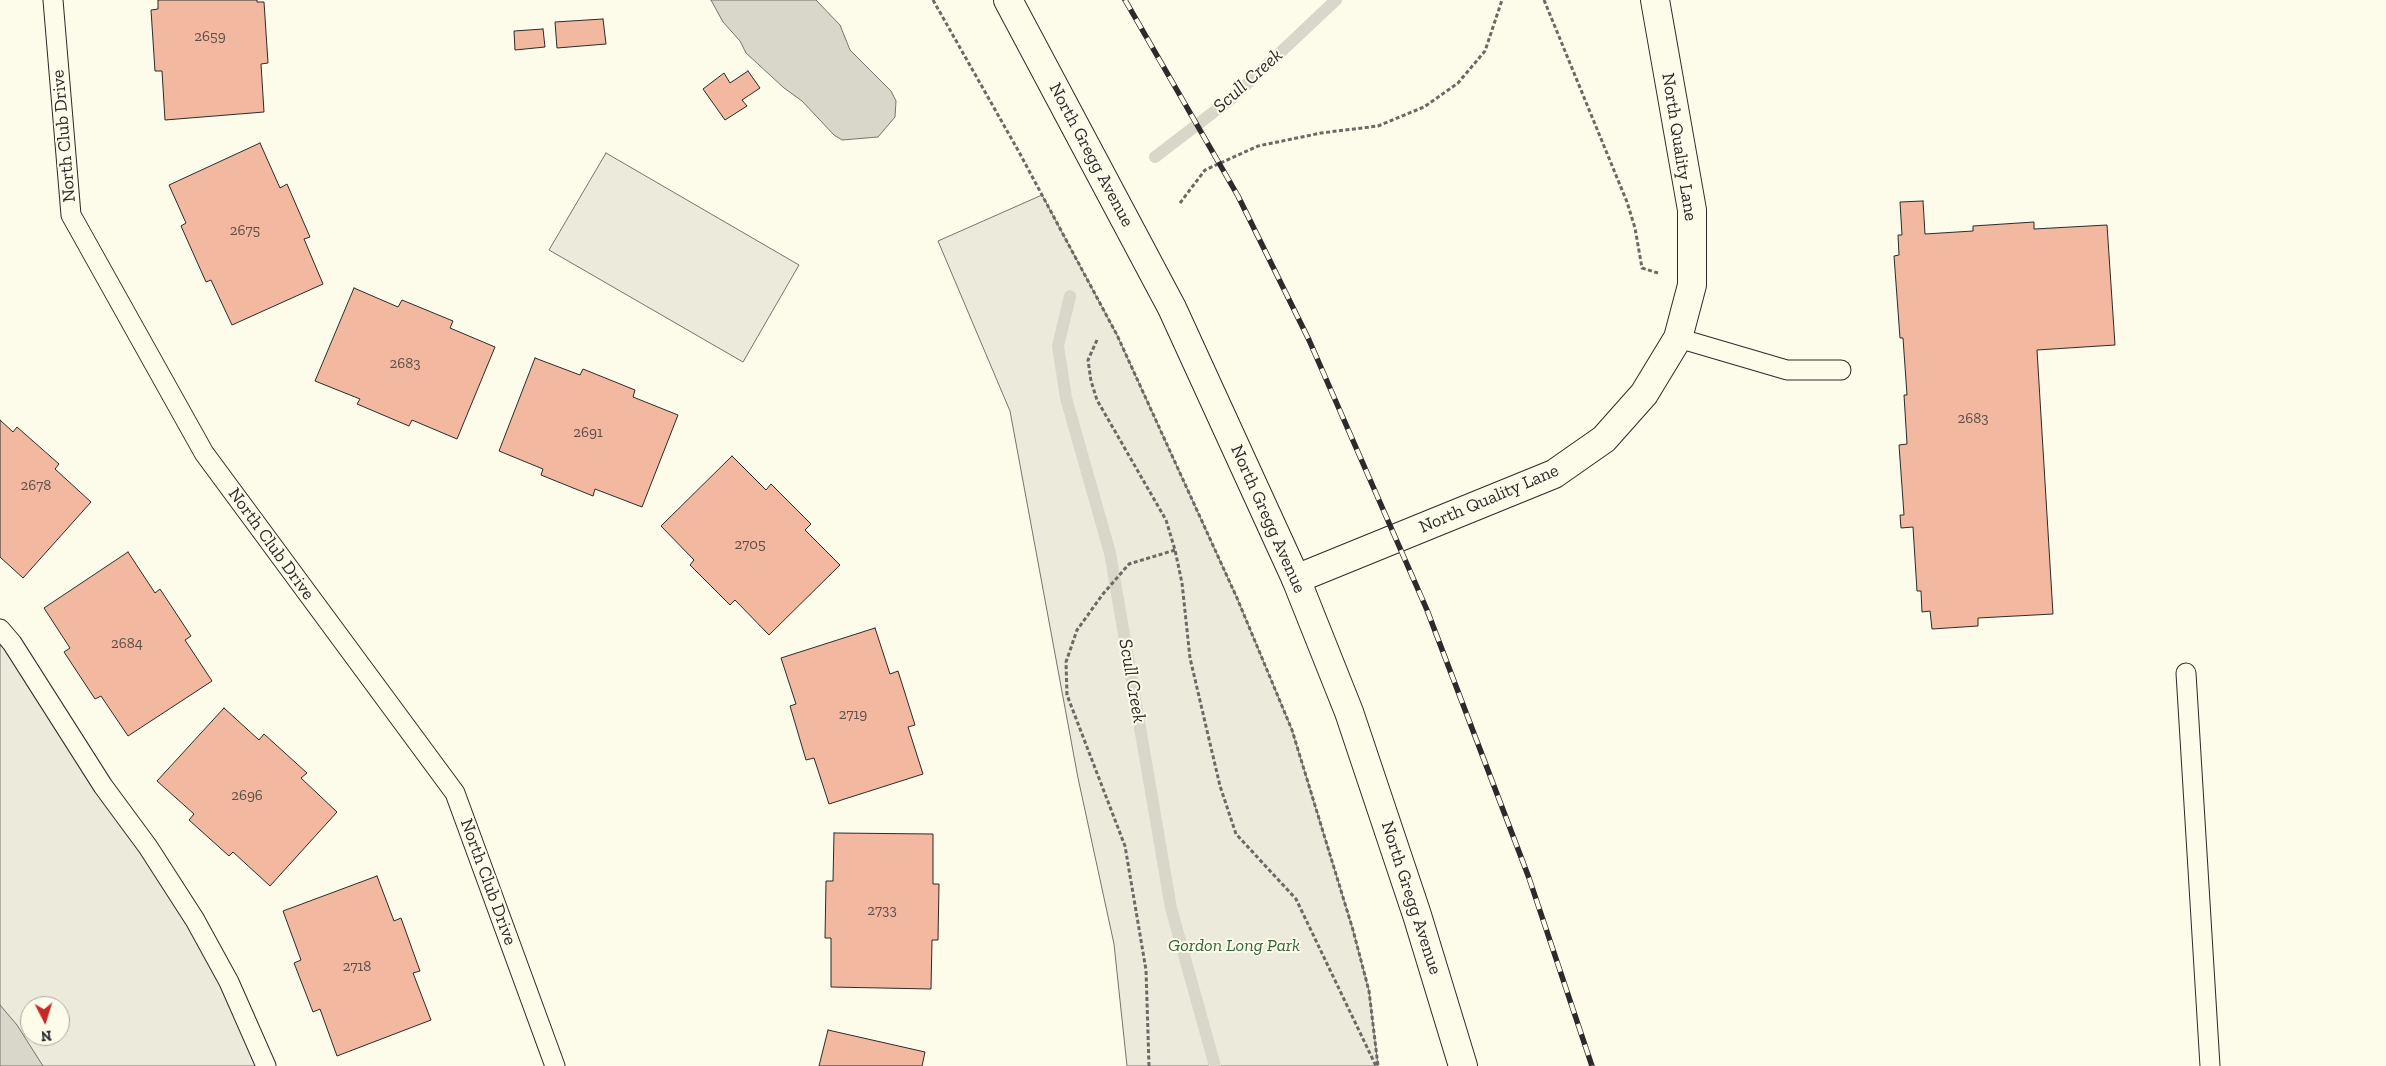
<!DOCTYPE html>
<html>
<head>
<meta charset="utf-8">
<style>
  body { margin:0 }
  #map { position:relative; width:2386px; height:1066px; overflow:hidden; background:#fdfbea; font-family:"Zilla Slab",serif }
  canvas { display:block }
  .north { position:absolute; left:20px; top:996px; width:50px; height:50px; box-sizing:border-box; background:#fdfbea; border:1px solid #a9a89e; border-radius:50%; rotate:175deg; font-size:14px; font-weight:700; line-height:20px; text-align:center; color:#2b2b2b }
  .north::after { content:''; display:block; margin:auto; width:18px; height:22px; background:#c62828; clip-path:polygon(50% 0,100% 100%,50% 72%,0 100%) }
</style>
</head>
<body>
<div id="map">
<canvas width="2386" height="1066"></canvas>
<div class="north">N</div>
</div>
<script>
const g = document.querySelector('canvas').getContext('2d');
g.lineJoin = 'round';
function paint(path, color) { g.fillStyle = color; g.fill(path, 'evenodd'); }
const poly = rows => new Path2D(rows.map(r => 'M' + r).join(''));
function strokePath(path, color, width, dash) { g.strokeStyle = color; g.lineWidth = width; g.lineCap = dash ? 'butt' : 'round'; g.setLineDash(dash || []); g.stroke(path); }
function drawText(font, color, halo, rows, align = 'center') {
  g.font = font + ' "Zilla Slab",serif'; g.lineWidth = 4; g.setLineDash([]); g.textBaseline = 'middle'; g.strokeStyle = halo; g.fillStyle = color; for (const [text, x, y, turn = 0] of rows) {
    g.save(); g.translate(x, y); g.rotate((+turn || 0) * Math.PI / 180); g.textAlign = isNaN(turn) ? turn : align; if (halo) g.strokeText(text, 0, 0); g.fillText(text, 0, 0); g.restore();
  }
}
const green = poly([
  [606,153,799,265,743,362,549,250,606,153],
  [1042,195,1117,335,1237,598,1292,730,1353,930,1369,991,1378,1066,1127,1066,1114,944,1078,778,1010,411,938,241,1042,195],
  [0,629,148,847,266,1066,0,1066,0,629],
  [30,1006,60,1006,60,1036,30,1036,30,1006]
]);
paint(green, '#ecebdb');
strokePath(green, '#74746e', 1);
const water = poly([
  [711,0,816,0,840,25,850,50,891,91,896,101,895,117,878,137,842,140,834,135,802,101,784,88,746,53,740,41,723,22,711,0],
  [0,1005,17,1025,43,1066,0,1066,0,1005]
]);
paint(water, '#d8d7c9');
strokePath(water, '#74746e', 1);
strokePath(poly([
  [1155,157,1232,98,1336,0],
  [1070,296,1058,346,1066,398,1110,553,1171,908,1215,1066]
]), '#d8d7c9', 12);
const building = poly([
  [158,0,257,0,257,2,264,2,268,63,261,64,264,112,165,120,162,71,155,71,151,10,158,9,158,0],
  [603,19,606,44,557,48,555,22,603,19],
  [543,29,545,47,515,50,514,31,543,29],
  [748,71,760,88,742,100,747,106,725,120,703,89,724,73,730,83,748,71],
  [260,143,280,188,287,184,310,237,304,239,323,284,232,325,211,280,206,282,181,226,186,223,169,185,260,143],
  [1923,201,1925,234,1973,231,1973,226,2034,222,2034,229,2107,225,2115,345,2037,350,2053,614,1978,618,1978,626,1932,629,1930,611,1922,612,1921,591,1917,591,1913,527,1901,528,1900,515,1904,515,1899,445,1907,444,1904,395,1907,395,1903,338,1900,338,1894,256,1899,255,1898,235,1902,235,1900,202,1923,201],
  [354,288,398,307,402,300,453,321,450,328,495,347,457,439,412,420,409,426,357,404,360,399,315,381,354,288],
  [535,358,580,375,583,369,635,390,633,397,678,415,642,507,595,489,593,496,541,475,543,469,499,451,535,358],
  [0,420,13,432,17,427,59,464,55,469,91,502,23,578,0,557,0,420],
  [732,456,766,490,771,484,811,524,805,530,840,565,769,635,735,600,730,605,690,565,694,560,661,526,732,456],
  [128,552,155,593,160,589,191,636,185,640,212,681,128,736,101,696,95,699,64,652,70,648,44,608,128,552],
  [875,628,890,674,898,671,915,725,908,727,923,774,829,804,814,758,806,760,790,706,796,704,781,658,875,628],
  [224,708,259,740,264,734,307,773,301,778,337,812,270,886,233,852,229,856,189,820,194,814,157,781,224,708],
  [834,833,933,834,933,884,939,884,938,940,932,940,931,989,831,987,831,938,825,938,826,881,833,881,834,833],
  [377,876,394,921,401,918,420,971,413,973,431,1020,337,1056,320,1009,313,1012,294,963,301,960,283,911,377,876],
  [828,1030,925,1052,922,1066,819,1066,828,1030]
]);
paint(building, '#f2b8a0');
strokePath(building, '#2b2b2b', 1);
const lane = poly([
  [53,0,71,215,204,453,455,793,555,1066],
  [1678,338,1787,370,1841,370],
  [0,629,12,643,103,786,148,847,195,920,229,982,266,1066],
  [2186,673,2210,1066]
]);
const street = poly([
  [1296,579,1554,474,1604,439,1644,394,1678,338,1692,285,1692,210,1655,0]
]);
const secondary = poly([
  [1008,0,1172,308,1296,579,1349,712,1417,915,1463,1066]
]);
strokePath(lane, '#2b2b2b', 21);
strokePath(street, '#2b2b2b', 30);
strokePath(secondary, '#2b2b2b', 30);
strokePath(poly([
  [933,0,1019,152,1117,335,1237,598,1292,730,1353,930,1369,991,1378,1066],
  [1544,0,1627,202,1635,228,1642,268,1658,273],
  [1180,203,1205,170,1258,146,1321,133,1378,126,1424,107,1458,83,1485,51,1502,0],
  [1097,340,1088,360,1091,381,1097,400,1166,520,1175,550,1182,583,1190,658,1220,786,1236,834,1296,899,1376,1066],
  [1149,1066,1146,970,1125,846,1067,695,1066,662,1077,630,1103,594,1129,564,1175,550]
]), '#6a6964', 3, [4, 2.5]);
strokePath(lane, '#fdfbea', 19);
strokePath(street, '#fdfbea', 28);
strokePath(secondary, '#fdfbea', 28);
const rail = poly([
  [1125,0,1238,196,1309,340,1427,610,1529,878,1592,1066]
]);
strokePath(rail, '#2b2b2b', 5.5);
strokePath(rail, '#fdfbea', 4, [11]);
drawText('15px', '#5d4e48', null, [
  ["2659",210,37],
  ["2675",245,231],
  ["2683",405,364],
  ["2683",1973,419],
  ["2691",588,433],
  ["2678",36,486],
  ["2705",750,545],
  ["2684",127,644],
  ["2719",853,715],
  ["2696",247,796],
  ["2733",882,911],
  ["2718",357,967]
]);
drawText('18px', '#2b2b2b', '#fdfbea', [
  ["North Club Drive",64,136,-95],
  ["North Quality Lane",1679,147,81],
  ["North Gregg Avenue",1091,155,62],
  ["North Quality Lane",1489,499,-23],
  ["North Gregg Avenue",1268,519,66],
  ["North Club Drive",271,544,54],
  ["North Club Drive",488,882,70],
  ["North Gregg Avenue",1411,898,72]
]);
drawText('italic 18px', '#34623c', '#fdfbea', [
  ["Gordon Long Park",1234,946]
]);
drawText('italic 19px', '#2b2b2b', '#fdfbea', [
  ["Scull Creek",1248,81,-42],
  ["Scull Creek",1132,681,80]
]);
</script>
</body>
</html>
